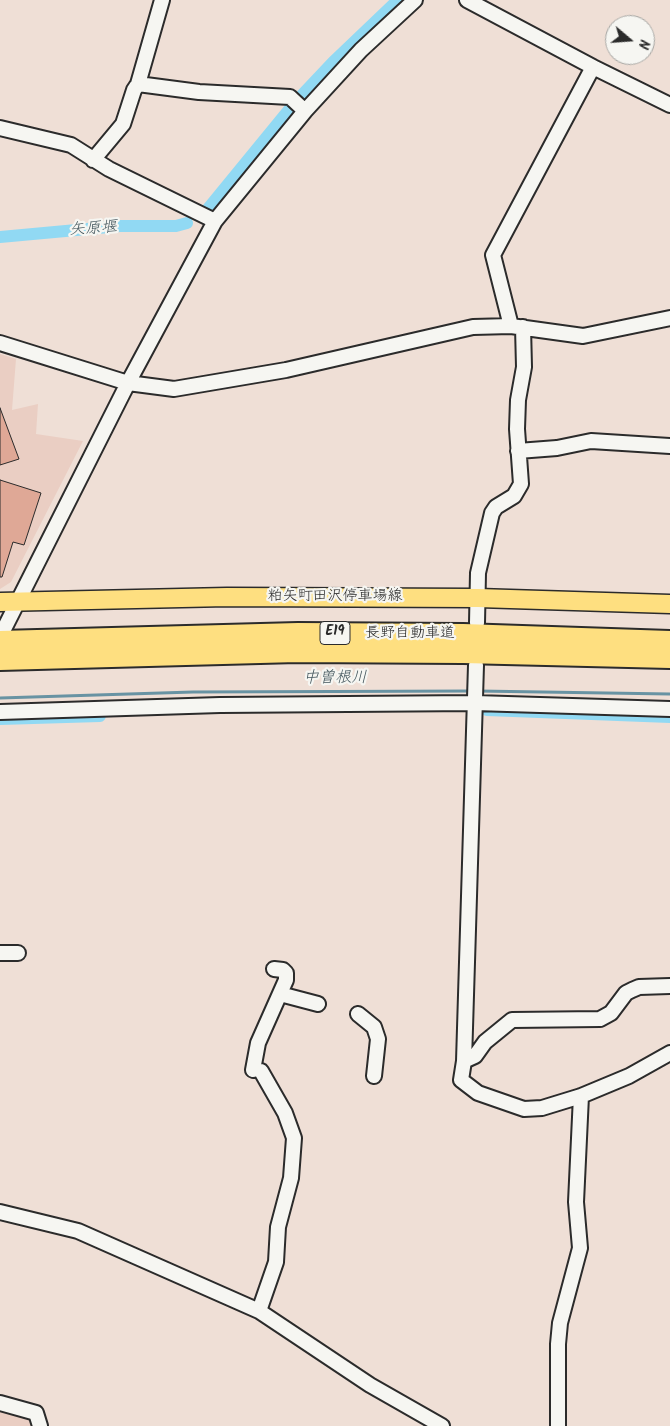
<!DOCTYPE html>
<html>
<head>
<meta charset="utf-8">
<style>
  body { margin:0 }
  #map { position:relative; width:670px; height:1426px; overflow:hidden; background:#efdfd6; font-family:Kalam,sans-serif }
  canvas { display:block }
  .north { position:absolute; left:605px; top:15px; width:50px; height:50px; box-sizing:border-box; background:#f6f6f2; border:1px solid #a5a5a2; border-radius:50%; rotate:108deg; font-size:14px; font-weight:700; line-height:20px; text-align:center; color:#2b2b2b }
  .north::after { content:''; display:block; margin:auto; width:18px; height:22px; background:#2b2b2b; clip-path:polygon(50% 0,100% 100%,50% 72%,0 100%) }
</style>
</head>
<body>
<div id="map">
<canvas width="670" height="1426"></canvas>
<div class="north">N</div>
</div>
<script>
const g = document.querySelector('canvas').getContext('2d');
g.lineJoin = 'round';
function paint(path, color) { g.fillStyle = color; g.fill(path, 'evenodd'); }
const poly = rows => new Path2D(rows.map(r => 'M' + r).join(''));
function strokePath(path, color, width, dash) { g.strokeStyle = color; g.lineWidth = width; g.lineCap = dash ? 'butt' : 'round'; g.setLineDash(dash || []); g.stroke(path); }
function drawText(font, color, halo, rows, align = 'center') {
  g.font = font + ' Kalam,"Klee One",sans-serif'; g.lineWidth = 4.5; g.setLineDash([]); g.textBaseline = 'middle'; g.strokeStyle = halo; g.fillStyle = color; for (const [text, x, y, turn = 0] of rows) {
    g.save(); g.translate(x, y); g.rotate((+turn || 0) * Math.PI / 180); g.textAlign = isNaN(turn) ? turn : align; if (halo) g.strokeText(text, 0, 0); g.fillText(text, 0, 0); g.restore();
  }
}
paint(poly([
  [0,354,16,359,12,410,38,404,36,434,83,441,11,582,0,589],
  [0,1409,27,1416,32,1426,0,1426]
]), '#eacec3');
strokePath(poly([
  [478,691,670,694],
  [0,698,193,692,472,691]
]), '#6893a3', 3);
strokePath(poly([
  [299,98,333,62,398,0],
  [206,211,292,106],
  [0,237,120,226,176,226,187,223],
  [487,710,670,717],
  [0,719,100,716]
]), '#91d9f3', 12);
const building = poly([
  [0,408,19,459,0,465,0,408],
  [0,480,41,493,24,545,13,542,2,577,0,577,0,480]
]);
paint(building, '#dfa896');
strokePath(building, '#2b2b2b', 1);
const minor = poly([
  [467,0,593,67,670,105],
  [138,84,199,92,290,97,305,111],
  [0,128,71,145,109,169,215,221],
  [93,160,123,124,134,90,138,84,162,0],
  [511,326,493,255,593,67],
  [0,343,128,383,174,389,286,370,473,327,511,326,583,336,670,318],
  [518,451,557,448,591,441,670,446],
  [477,623,478,573,492,513,496,507,514,496,521,484,517,429,518,400,524,367,523,327],
  [3,631,128,383,215,221,305,111,361,50,415,0],
  [476,665,464,1061,461,1080,478,1093,524,1109,542,1108,581,1096,629,1076,670,1053],
  [0,712,220,705,475,703,670,709],
  [0,953,18,953],
  [280,994,318,1004],
  [358,1014,374,1027,378,1039,374,1076],
  [464,1061,475,1056,485,1042,512,1020,600,1019,611,1013,626,993,632,990,639,987,670,986],
  [253,1070,258,1043,286,980,286,973,283,970,274,969],
  [0,1212,78,1231,259,1311,370,1385,442,1426],
  [259,1311,276,1262,278,1227,291,1178,294,1138,285,1113,261,1071],
  [0,1403,36,1413,40,1426],
  [558,1426,558,1344,560,1323,580,1248,576,1202,581,1096]
]);
const major = poly([
  [0,602,227,597,478,598,670,604]
]);
const highway = poly([
  [0,641,298,633,463,634,670,641],
  [0,660,297,652,463,653,670,658]
]);
strokePath(minor, '#2b2b2b', 18);
strokePath(major, '#2b2b2b', 21);
strokePath(highway, '#2b2b2b', 24);
strokePath(minor, '#f6f6f2', 14);
strokePath(major, '#fedf80', 18);
strokePath(highway, '#fedf80', 20);
for (const [x, y, w] of [
  [335,633,30]
]) { const box = new Path2D(); box.roundRect(x - w / 2, y - 11.5, w, 23, 4); g.fillStyle = '#f6f6f2'; g.fill(box); strokePath(box, '#2b2b2b', 1); }
drawText('bold 14px', '#2b2b2b', null, [
  ["E19",335,633]
]);
drawText('15px', '#2b2b2b', '#f6f6f2', [
  ["粕矢町田沢停車場線",335,597],
  ["長野自動車道",410,634]
]);
drawText('italic 16px', '#44565d', '#f6f6f2', [
  ["矢原堰",93,230,-4],
  ["中曽根川",335,679]
]);
</script>
</body>
</html>
